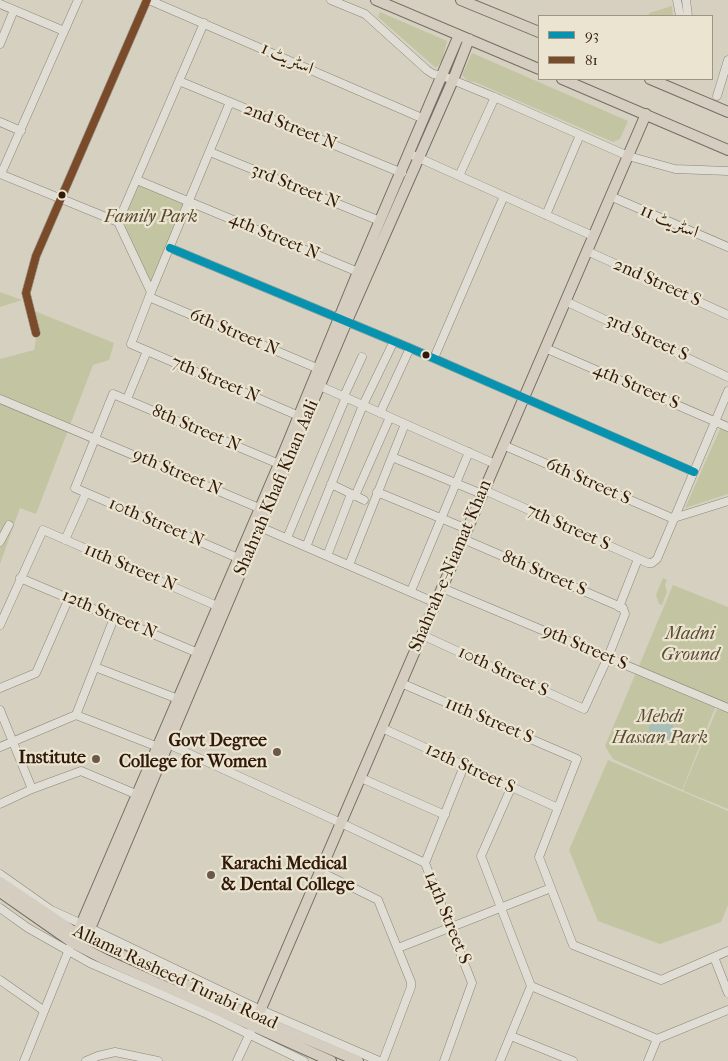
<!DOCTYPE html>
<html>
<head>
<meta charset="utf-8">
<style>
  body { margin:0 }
  #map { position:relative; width:728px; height:1061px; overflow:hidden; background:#d5d0bf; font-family:"IM FELL French Canon",serif }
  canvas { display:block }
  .legend { position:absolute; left:538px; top:15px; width:175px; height:65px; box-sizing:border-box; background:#eae4d0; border:1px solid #a09380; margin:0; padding:6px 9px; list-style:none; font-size:15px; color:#311909 }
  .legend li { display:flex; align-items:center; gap:10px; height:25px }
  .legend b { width:25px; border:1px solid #a09380 }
</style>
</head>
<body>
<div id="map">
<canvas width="728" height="1061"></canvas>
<ul class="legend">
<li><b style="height:6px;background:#0793b0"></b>93</li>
<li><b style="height:6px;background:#7a4b2a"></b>81</li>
</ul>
</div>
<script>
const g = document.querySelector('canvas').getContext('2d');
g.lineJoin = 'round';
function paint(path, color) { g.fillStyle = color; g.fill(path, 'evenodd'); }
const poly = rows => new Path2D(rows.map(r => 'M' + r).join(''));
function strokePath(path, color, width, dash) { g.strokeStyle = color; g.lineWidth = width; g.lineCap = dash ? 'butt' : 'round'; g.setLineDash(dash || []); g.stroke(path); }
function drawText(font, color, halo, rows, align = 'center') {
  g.font = font + ' "IM FELL French Canon",Amiri,serif'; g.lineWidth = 4.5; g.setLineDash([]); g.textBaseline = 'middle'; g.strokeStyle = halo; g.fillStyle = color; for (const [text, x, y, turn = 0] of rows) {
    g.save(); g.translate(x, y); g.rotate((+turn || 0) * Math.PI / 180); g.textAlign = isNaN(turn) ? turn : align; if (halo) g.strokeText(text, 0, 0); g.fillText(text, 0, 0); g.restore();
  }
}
paint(poly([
  [672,6,673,16,649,16,649,13],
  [380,12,447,41,442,61,436,68,378,17],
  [472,53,628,121,620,139,613,142,475,82,468,81,462,75],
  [137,180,189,202,151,292,118,222],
  [0,292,22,300,0,307],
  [32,310,114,343,109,360,93,365,36,514,20,508,0,564,0,359,34,350,37,334],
  [721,427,728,430,728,494,685,508],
  [663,578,667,580,665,585,667,592,662,605,659,604,656,595],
  [673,585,728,607,728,704,639,666],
  [638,668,717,703,682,790,613,759,605,746],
  [722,705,728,708,728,809,684,791,683,789,717,709,720,710],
  [608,760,728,811,728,905,721,922,660,944,598,921,569,850]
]), '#c3c5a2');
paint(poly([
  [658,717,672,723,674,727,674,735,669,741,655,739,649,732,649,725,654,719]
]), '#a8beb9');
const minor = poly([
  [149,0,424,119],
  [331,0,365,14,427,70,433,74,443,76,499,99,628,156,675,169,728,171],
  [677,0,680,16],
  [686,0,688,16],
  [0,4,64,31],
  [0,44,14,10],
  [179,81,402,173],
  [717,96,728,60],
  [230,102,151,292,131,344,299,416],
  [0,122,21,131],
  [210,152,380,221],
  [410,154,593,236],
  [0,174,118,222,151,292],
  [1,174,78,0],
  [459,176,495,97],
  [137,180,358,272],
  [610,196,728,247],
  [546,215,580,135],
  [118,222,204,23],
  [170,248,410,348,694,472],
  [587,251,728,315],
  [149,297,319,369],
  [565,301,728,377],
  [36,333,26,293,36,256,147,0],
  [545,348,728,427],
  [434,358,504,196],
  [320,386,495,464],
  [344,396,362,357],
  [0,399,259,508],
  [127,399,147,351],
  [380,413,410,348],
  [503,445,674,519],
  [392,457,482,494],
  [331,484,364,500],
  [484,490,648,563,652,563,657,559,728,391],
  [377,492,467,529],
  [355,496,390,417],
  [674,518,728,501],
  [260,527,436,603],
  [287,538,346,397],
  [65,540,86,493],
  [0,542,9,525],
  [306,547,363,405,394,341],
  [327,556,351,494],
  [238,558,75,488,113,394,279,464],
  [349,565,405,424],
  [20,578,198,653],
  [442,588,728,708],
  [411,591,469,452],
  [619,607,638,559],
  [0,625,43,530,217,606],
  [422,635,584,709,608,657,625,614,623,608,463,539],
  [95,667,178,699],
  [401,683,577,759,539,857,573,945,661,980,728,951],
  [0,688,36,673,69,598],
  [0,710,32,789],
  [76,715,114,618],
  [76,715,158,747],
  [382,728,558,808],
  [168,744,341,823,425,863,472,983,444,1061],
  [0,747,76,715],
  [361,778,445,815],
  [511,788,481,856,531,986,657,1039,728,1010],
  [0,804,32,789,81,771,138,795],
  [425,863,464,766],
  [321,872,378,900,411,982,411,987,383,1061],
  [0,874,51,910,82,924],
  [0,908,28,928,90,963,205,1013,304,1061],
  [90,928,261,1010,379,1061],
  [398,948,551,888],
  [714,957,728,993],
  [0,980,43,1010],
  [511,1036,573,1061],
  [24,1061,70,947],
  [86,1061,98,1056,115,1052,158,1061],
  [237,1061,251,1031],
  [500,1061,531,986],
  [648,1061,657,1039]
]);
const major = poly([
  [376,0,539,69],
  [461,0,539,32],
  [562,79,728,150],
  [650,79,728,112],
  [0,882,77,934,257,1018,358,1061],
  [0,892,73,943,104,959,331,1061],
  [77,934,279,464,358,272,459,35],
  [86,938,347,321,453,80,469,39],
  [257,1018,646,114]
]);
strokePath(minor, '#8b857a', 9);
strokePath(major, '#746d62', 12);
strokePath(minor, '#e0ddd4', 8);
strokePath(major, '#d4cdc0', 10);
strokePath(poly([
  [170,248,410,348,694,472]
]), '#0793b0', 8);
strokePath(poly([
  [36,333,26,293,36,256,147,0]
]), '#7a4b2a', 8);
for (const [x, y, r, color] of [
  [62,195,4.5,"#311909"],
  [426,355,4.5,"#311909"],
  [277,752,5,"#6a5949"],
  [96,759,5,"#6a5949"],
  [211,875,5,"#6a5949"]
]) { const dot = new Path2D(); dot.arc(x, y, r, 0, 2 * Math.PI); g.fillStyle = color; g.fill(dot); strokePath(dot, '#eae4d0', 2); }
drawText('18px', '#311909', '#eae4d0', [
  ["اسٹریٹ 1",287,59,24],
  ["2nd Street N",290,127,22],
  ["3rd Street N",295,187,22],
  ["اسٹریٹ 11",669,222,23],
  ["4th Street N",274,237,23],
  ["2nd Street S",657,283,24],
  ["6th Street N",234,333,23],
  ["3rd Street S",647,338,25],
  ["7th Street N",215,380,23],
  ["4th Street S",636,387,23],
  ["8th Street N",196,429,23],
  ["9th Street N",177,473,23],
  ["6th Street S",588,482,24],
  ["Shahrah Khafi Khan Aali",277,488,-67],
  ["10th Street N",156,523,23],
  ["7th Street S",568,528,24],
  ["Shahrah-e-Niamat Khan",451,566,-67],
  ["11th Street N",130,568,23],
  ["8th Street S",544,574,23],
  ["12th Street N",109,615,23],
  ["9th Street S",585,648,23],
  ["10th Street S",503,672,25],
  ["11th Street S",489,721,23],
  ["12th Street S",470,769,25],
  ["14th Street S",447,918,68],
  ["Allama Rasheed Turabi Road",175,978,25]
]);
drawText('italic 18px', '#594a30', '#eae4d0', [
  ["Family Park",151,218],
  ["Madni",690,635],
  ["Ground",690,656],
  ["Mehdi",660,718],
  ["Hassan Park",660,739]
]);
drawText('bold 18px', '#311909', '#eae4d0', [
  ["Govt Degree",267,742],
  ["College for Women",267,763],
  ["Institute",86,759],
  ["Karachi Medical",221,865,"left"],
  ["& Dental College",221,886,"left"]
], 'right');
</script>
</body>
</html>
